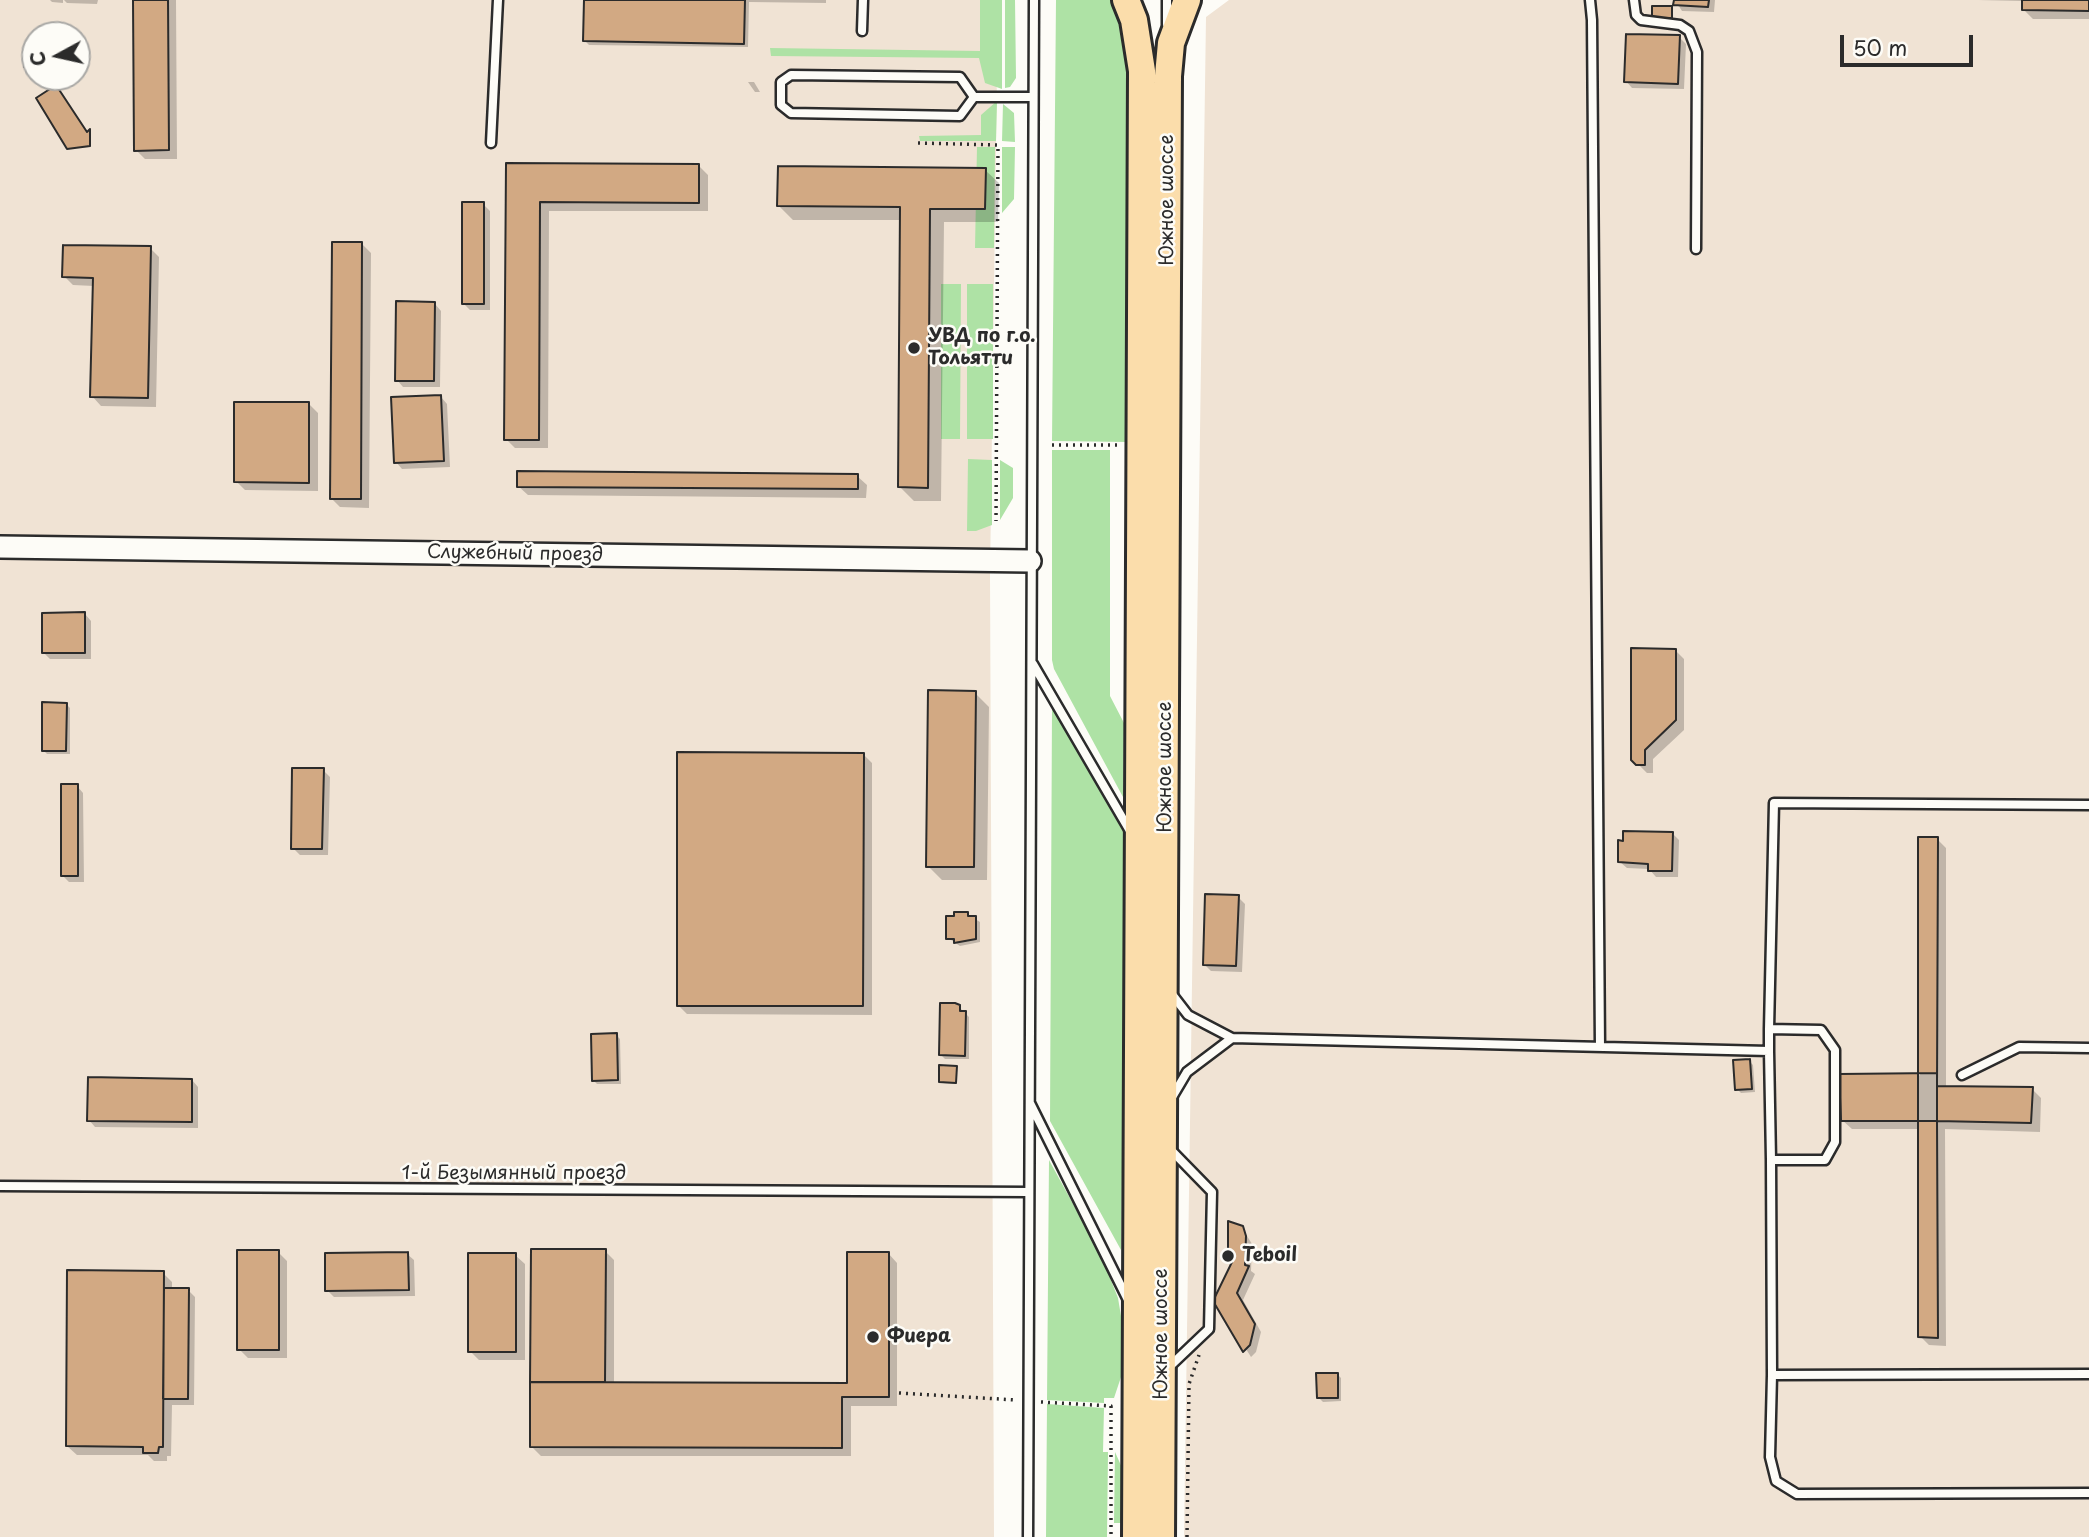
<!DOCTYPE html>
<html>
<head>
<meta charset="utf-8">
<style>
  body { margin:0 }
  #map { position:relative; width:2089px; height:1537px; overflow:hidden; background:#fdfcf7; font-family:"Playpen Sans",sans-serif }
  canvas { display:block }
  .north { position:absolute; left:21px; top:21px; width:70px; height:70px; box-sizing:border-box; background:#fdfcf7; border:2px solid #a9a8a5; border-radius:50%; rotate:262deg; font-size:19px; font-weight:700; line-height:28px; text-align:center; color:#2b2b2b }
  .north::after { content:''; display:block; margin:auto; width:24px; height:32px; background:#2b2b2b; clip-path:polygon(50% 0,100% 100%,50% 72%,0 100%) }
  .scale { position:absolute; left:1840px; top:35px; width:133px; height:32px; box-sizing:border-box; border:4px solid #2b2b2b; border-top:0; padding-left:9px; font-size:21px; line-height:24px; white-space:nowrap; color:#2b2b2b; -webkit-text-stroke:5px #fdfcf7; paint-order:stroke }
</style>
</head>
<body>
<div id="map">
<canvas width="2089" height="1537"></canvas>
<div class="north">С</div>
<div class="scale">50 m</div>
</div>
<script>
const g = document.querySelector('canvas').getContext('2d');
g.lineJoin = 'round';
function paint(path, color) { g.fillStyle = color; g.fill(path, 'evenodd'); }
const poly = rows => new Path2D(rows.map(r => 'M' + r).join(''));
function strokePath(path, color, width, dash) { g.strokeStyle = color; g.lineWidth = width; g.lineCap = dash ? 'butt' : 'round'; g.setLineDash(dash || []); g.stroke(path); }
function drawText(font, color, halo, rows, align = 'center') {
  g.font = font + ' "Playpen Sans",sans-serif'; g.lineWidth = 5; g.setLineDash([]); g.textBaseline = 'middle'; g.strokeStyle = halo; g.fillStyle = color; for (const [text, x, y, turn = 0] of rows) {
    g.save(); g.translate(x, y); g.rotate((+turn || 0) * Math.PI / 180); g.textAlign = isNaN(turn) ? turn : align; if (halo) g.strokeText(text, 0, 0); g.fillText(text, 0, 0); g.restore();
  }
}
paint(poly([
  [0,0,998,0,990,575,994,1537,0,1537],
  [35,35,77,35,77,77,35,77],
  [1229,0,2089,0,2089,1537,1184,1537,1206,17]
]), '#f0e3d4');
paint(poly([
  [980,0,1002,0,1002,89,985,83,979,58,771,56,770,48,980,51],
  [1005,0,1015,0,1016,78,1010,87,1005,88],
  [1056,0,1113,0,1130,34,1128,442,1052,441],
  [997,101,996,141,920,141,919,136,981,135,981,115],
  [1003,104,1014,113,1015,142,1002,141],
  [977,147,995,147,994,248,975,248],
  [1002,147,1015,147,1014,199,1002,213],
  [941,284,961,284,960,439,941,439],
  [967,284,993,284,993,439,967,439],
  [1052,450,1110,450,1110,696,1124,723,1123,797,1054,669,1052,660],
  [968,459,992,460,992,525,976,531,967,531],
  [1000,460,1013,468,1013,498,1000,520],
  [1052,708,1126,836,1121,1250,1050,1121],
  [1049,1160,1101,1255,1118,1298,1121,1316,1122,1374,1114,1398,1104,1398,1104,1403,1047,1400],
  [1047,1404,1104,1408,1103,1452,1108,1452,1107,1537,1046,1537],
  [1115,1452,1123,1470,1122,1523,1114,1523]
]), '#aee2a5');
paint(poly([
  [50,0,63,0,63,3,52,2],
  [64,0,98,0,97,4,67,3],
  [135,0,176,0,177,159,145,159,136,150],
  [586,0,826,0,826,3,749,2,748,47,589,45,585,41],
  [1675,0,1715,0,1714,12,1682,11],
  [2089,0,2089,19,2033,19,2024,10,2024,1,1978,0],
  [1679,37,1686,44,1684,89,1632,88,1626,81],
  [748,82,754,82,760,92,755,92],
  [91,133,91,147,69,148,90,132],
  [507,165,699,166,708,175,708,211,549,211,548,448,515,448,506,439],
  [985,170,999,183,998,222,944,222,941,501,914,501,900,487,902,220,793,220,779,206],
  [483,204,490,211,490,310,470,310,463,303],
  [362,244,371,253,369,508,340,507,331,498],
  [150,248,159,257,156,407,101,406,92,396,94,286,73,285,64,276],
  [435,304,441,311,440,387,403,387,397,380],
  [441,397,447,404,450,467,402,469,396,462],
  [309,404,318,413,318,491,245,490,236,481],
  [857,476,867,485,866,498,528,495,518,486],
  [85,614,91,621,91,659,50,659,44,653],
  [1675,650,1684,659,1684,730,1653,759,1653,773,1647,773,1633,759],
  [975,693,989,707,987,880,942,880,928,866],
  [66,704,70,708,70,754,47,754,43,750],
  [863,754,872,763,872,1015,687,1014,678,1005],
  [323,770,330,777,328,855,300,855,293,848],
  [77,786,83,793,84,882,69,882,62,875],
  [1672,833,1679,840,1678,877,1656,877,1649,869,1627,868,1620,862],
  [1937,839,1946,848,1946,1087,2032,1089,2041,1098,2040,1132,1945,1129,1946,1346,1929,1345,1920,1336,1920,1129,1852,1129,1842,1120,1920,1075],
  [1238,897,1245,904,1242,972,1211,971,1204,964],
  [967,914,980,922,980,942,960,946,948,938],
  [959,1007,969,1017,969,1059,945,1059,941,1055],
  [616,1035,620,1039,621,1084,597,1084,593,1080],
  [1749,1061,1753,1065,1755,1092,1741,1093,1737,1089],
  [956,1068,957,1084,942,1083,941,1082],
  [192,1080,198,1087,198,1128,95,1127,89,1120],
  [1242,1228,1252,1244,1251,1271,1255,1274,1243,1300,1261,1332,1256,1352,1251,1357,1215,1300,1233,1264,1230,1261],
  [533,1250,605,1251,614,1260,614,1384,849,1385,888,1253,897,1263,897,1406,851,1406,851,1456,541,1456,532,1447],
  [278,1252,287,1261,287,1358,248,1358,239,1349],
  [407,1254,414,1260,415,1296,334,1297,327,1290],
  [515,1255,525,1264,525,1360,479,1360,470,1351],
  [163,1273,172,1282,172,1290,188,1290,195,1297,194,1405,172,1405,171,1456,167,1456,167,1461,154,1461,148,1455,77,1455,67,1446],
  [1337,1374,1341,1378,1341,1401,1323,1402,1319,1398]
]), '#0003');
const building = poly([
  [133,0,168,0,169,150,134,151,133,0],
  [584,0,745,0,744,44,583,41,584,0],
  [1674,0,1709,0,1708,7,1673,5,1674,0],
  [2022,0,2089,0,2089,11,2022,10,2022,0],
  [1652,6,1672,6,1672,18,1652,18,1652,6],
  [1626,34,1680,35,1678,84,1624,82,1626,34],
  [25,47,35,47,35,67,24,67,25,47],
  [56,85,87,132,90,129,90,146,67,149,36,98,56,85],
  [506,163,699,164,699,203,540,202,539,440,504,440,506,163],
  [778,166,986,168,985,209,930,209,928,488,898,487,900,207,777,206,778,166],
  [462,202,484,202,484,304,462,304,462,202],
  [332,242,362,242,361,499,330,499,332,242],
  [63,245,151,246,148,398,90,397,93,278,62,277,63,245],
  [396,301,435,302,434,381,395,381,396,301],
  [441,395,444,461,394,463,391,397,441,395],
  [234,402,309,402,309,483,234,482,234,402],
  [517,471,858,474,858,489,517,487,517,471],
  [85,612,85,653,42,653,42,613,85,612],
  [1631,648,1676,649,1676,720,1645,750,1645,765,1636,765,1631,760,1631,648],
  [928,690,976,691,974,867,926,867,928,690],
  [42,702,67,703,66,751,42,751,42,702],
  [677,752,864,753,863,1006,677,1006,677,752],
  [292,768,324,768,322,849,291,849,292,768],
  [61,784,78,784,78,876,61,876,61,784],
  [1623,831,1673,832,1672,871,1648,871,1648,864,1618,862,1618,840,1623,841,1623,831],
  [1918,837,1938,837,1937,1086,2033,1087,2031,1123,1937,1121,1938,1338,1918,1337,1918,837],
  [1205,894,1239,895,1236,966,1203,965,1205,894],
  [954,912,968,912,968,916,976,916,976,939,954,943,954,939,946,939,946,916,954,916,954,912],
  [940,1003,955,1003,960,1005,960,1011,966,1011,965,1056,939,1055,940,1003],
  [617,1033,618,1080,592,1081,591,1034,617,1033],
  [1750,1059,1752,1089,1735,1090,1733,1060,1750,1059],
  [939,1065,957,1066,956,1083,939,1082,939,1065],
  [1937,1073,1937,1121,1841,1121,1839,1074,1937,1073],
  [88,1077,192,1079,192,1122,87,1121,88,1077],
  [1228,1221,1243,1226,1246,1236,1245,1265,1249,1266,1237,1293,1255,1324,1250,1345,1243,1352,1213,1301,1232,1262,1228,1262,1228,1221],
  [531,1249,606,1249,605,1382,530,1382,531,1249],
  [237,1250,279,1250,279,1350,237,1350,237,1250],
  [408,1252,409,1290,325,1291,325,1253,408,1252],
  [847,1252,889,1252,889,1397,842,1397,842,1448,530,1447,530,1382,847,1383,847,1252],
  [468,1253,516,1253,516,1352,468,1352,468,1253],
  [67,1270,164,1271,163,1447,159,1447,158,1453,143,1453,143,1447,66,1446,67,1270],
  [164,1288,189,1288,188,1399,163,1399,164,1288],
  [1316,1373,1338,1373,1338,1398,1317,1398,1316,1373]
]);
paint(building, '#d2a983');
strokePath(building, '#2b2b2b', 2);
const service = poly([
  [1167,0,1167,24],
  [1590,0,1592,20,1600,1047],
  [1634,0,1636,15,1641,20,1680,25,1689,31,1697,52,1696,249],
  [862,31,863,0],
  [974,97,960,77,791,75,781,82,781,105,791,113,960,116,974,97,1033,97],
  [491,143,498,0],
  [1033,664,1130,831],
  [1171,993,1188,1015,1232,1038,1769,1051,1769,1029,1821,1030,1835,1050,1835,1142,1825,1160,1771,1160,1769,1051],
  [1769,1029,1774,803,2089,805],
  [1962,1075,2019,1047,2089,1048],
  [1171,1099,1187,1072,1232,1038],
  [1030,1103,1129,1302],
  [1771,1160,1772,1375,2089,1374],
  [0,1186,1029,1192],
  [1168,1368,1209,1329,1212,1192,1170,1149],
  [1772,1375,1770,1457,1776,1481,1797,1494,2089,1493],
  [1028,1537,1034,0]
]);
const tertiary = poly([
  [0,547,1030,561]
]);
const primary = poly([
  [1126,0,1134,20,1142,71,1136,1537],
  [1161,1537,1168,76,1171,43,1187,0]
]);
strokePath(service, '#2b2b2b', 13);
strokePath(tertiary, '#2b2b2b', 26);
strokePath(primary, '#2b2b2b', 32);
strokePath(poly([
  [918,143,998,145,996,521],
  [1052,445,1118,445],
  [899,1393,1016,1400],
  [1041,1402,1111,1406,1111,1537],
  [1187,1537,1189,1384,1199,1355]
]), '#2b2b2b', 3.5, [2, 5]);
strokePath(service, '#fdfcf7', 8);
strokePath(tertiary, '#fdfcf7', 21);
strokePath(primary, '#fbddab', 26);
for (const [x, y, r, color] of [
  [914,348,7,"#2b2b2b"],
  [1228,1256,7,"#2b2b2b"],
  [873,1337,7,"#2b2b2b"]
]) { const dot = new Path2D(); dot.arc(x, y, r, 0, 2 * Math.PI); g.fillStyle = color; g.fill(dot); strokePath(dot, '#fdfcf7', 2.5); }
drawText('19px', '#2b2b2b', '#fdfcf7', [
  ["Южное шоссе",1168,200,-90],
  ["Служебный проезд",515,554,1],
  ["Южное шоссе",1166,767,-90],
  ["1-й Безымянный проезд",514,1174],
  ["Южное шоссе",1162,1334,-90]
]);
drawText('bold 19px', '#2b2b2b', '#fdfcf7', [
  ["УВД по г.о.",928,337],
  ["Тольятти",928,359],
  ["Teboil",1242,1256],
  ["Фиера",887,1337]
], 'left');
</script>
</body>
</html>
